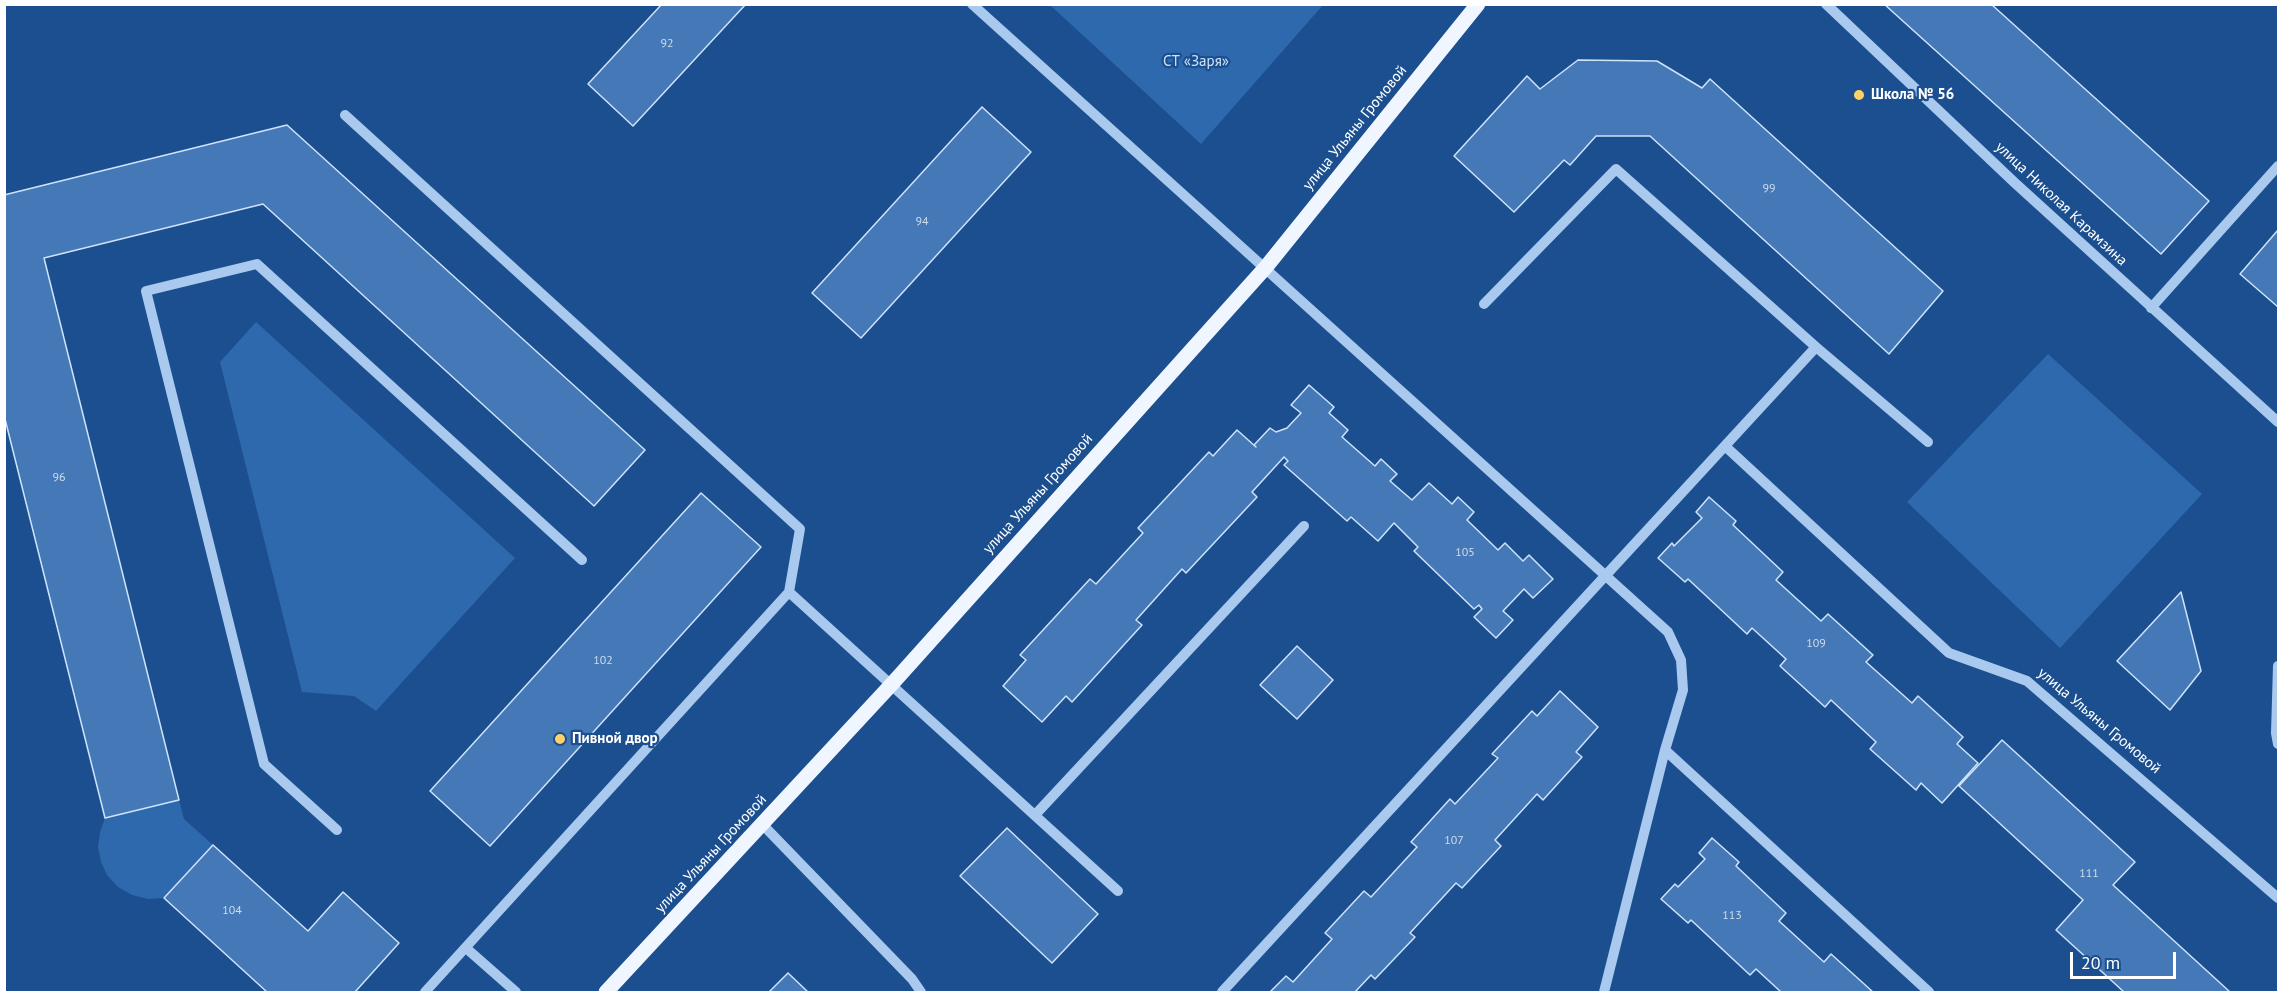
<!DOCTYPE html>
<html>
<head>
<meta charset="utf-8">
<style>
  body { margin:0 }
  #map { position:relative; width:2283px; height:997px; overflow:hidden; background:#1b4f8f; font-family:"PT Sans",sans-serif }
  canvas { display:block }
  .frame { position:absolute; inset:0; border:6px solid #fff; pointer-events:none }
  .scale { position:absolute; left:2070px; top:952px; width:106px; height:27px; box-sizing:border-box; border:3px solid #fff; border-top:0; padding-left:8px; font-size:18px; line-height:21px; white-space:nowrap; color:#fff; -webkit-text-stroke:4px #1b4f8f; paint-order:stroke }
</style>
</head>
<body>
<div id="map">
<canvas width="2283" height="997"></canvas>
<div class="frame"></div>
<div class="scale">20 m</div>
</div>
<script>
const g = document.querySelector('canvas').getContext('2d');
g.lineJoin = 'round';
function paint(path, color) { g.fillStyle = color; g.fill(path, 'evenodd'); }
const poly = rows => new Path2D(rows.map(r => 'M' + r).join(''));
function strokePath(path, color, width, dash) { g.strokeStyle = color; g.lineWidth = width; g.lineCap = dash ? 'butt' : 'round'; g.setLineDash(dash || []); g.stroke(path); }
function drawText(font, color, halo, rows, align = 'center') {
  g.font = font + ' "PT Sans",sans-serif'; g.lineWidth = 4.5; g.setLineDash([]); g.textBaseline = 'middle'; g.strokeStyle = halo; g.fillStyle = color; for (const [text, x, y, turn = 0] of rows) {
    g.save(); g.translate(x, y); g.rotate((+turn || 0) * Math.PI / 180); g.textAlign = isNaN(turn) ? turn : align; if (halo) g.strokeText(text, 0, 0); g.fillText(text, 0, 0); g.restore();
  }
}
paint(poly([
  [1050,5,1323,5,1201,144],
  [256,322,515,558,376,711,354,696,302,692,220,362],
  [2048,354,2202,494,2060,648,1907,502],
  [179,800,184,819,213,845,164,898,148,899,132,895,118,887,107,875,101,862,98,847,100,832,105,818]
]), '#2e69ad');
const building = poly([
  [662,4,746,4,633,126,588,84,662,4],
  [1884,4,1991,4,2209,201,2161,254,1884,4],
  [1578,60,1657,61,1702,88,1710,79,1943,291,1889,354,1650,136,1596,136,1570,165,1564,160,1514,212,1454,156,1527,76,1540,89,1578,60],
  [982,107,1031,152,861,338,812,293,982,107],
  [287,125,645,450,594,506,263,204,44,258,179,800,105,818,4,415,4,195,287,125],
  [2278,230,2278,307,2240,274,2278,230],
  [1309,385,1334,407,1329,413,1348,430,1342,437,1375,466,1381,459,1397,474,1390,481,1412,500,1429,483,1452,504,1458,497,1474,512,1467,520,1498,550,1505,543,1523,561,1529,555,1553,579,1533,598,1524,589,1503,611,1513,620,1496,638,1474,617,1482,609,1479,605,1474,609,1414,551,1418,547,1394,523,1378,541,1351,517,1347,521,1284,465,1288,461,1284,457,1252,492,1257,497,1186,573,1182,569,1136,620,1142,625,1072,702,1066,696,1042,722,1003,686,1026,660,1020,655,1090,579,1096,584,1143,533,1138,528,1209,452,1213,456,1237,430,1256,447,1254,445,1270,428,1276,432,1287,428,1301,413,1291,405,1309,385],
  [701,493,761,547,490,846,430,791,701,493],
  [1709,497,1736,521,1733,525,1783,572,1776,580,1821,621,1828,614,1873,655,1866,662,1912,703,1918,696,1963,737,1957,744,1978,763,1942,803,1921,783,1916,790,1870,749,1876,742,1831,700,1825,707,1780,666,1786,659,1752,628,1747,634,1688,579,1685,582,1658,558,1672,543,1674,546,1702,518,1696,512,1709,497],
  [2181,592,2201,671,2170,710,2117,661,2181,592],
  [1297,646,1333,680,1297,719,1260,685,1297,646],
  [1560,691,1598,727,1576,752,1582,757,1543,800,1537,794,1495,840,1501,846,1462,888,1456,883,1410,933,1415,937,1375,979,1371,975,1355,992,1270,992,1286,976,1293,982,1332,939,1325,933,1364,891,1371,897,1417,847,1411,842,1450,799,1455,804,1498,758,1492,754,1532,711,1537,716,1560,691],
  [2002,740,2135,862,2113,885,2230,992,2124,992,2056,930,2083,900,1959,786,2002,740],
  [1007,828,1098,914,1052,963,960,876,1007,828],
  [1712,838,1739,862,1736,866,1786,913,1779,921,1824,962,1831,954,1873,992,1781,992,1756,969,1750,975,1691,920,1688,923,1661,899,1675,884,1678,887,1705,859,1699,853,1712,838],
  [213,845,308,931,343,892,399,943,355,992,267,992,164,898,213,845],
  [788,973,808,992,769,992,788,973]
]);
paint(building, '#4478b7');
strokePath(building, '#cfe3fa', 1.5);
strokePath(poly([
  [972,4,1668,632,1681,660,1683,690,1665,750,1604,992],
  [1826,4,2015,183,2278,422],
  [345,115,800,529,789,592,425,992],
  [2151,308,2278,166],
  [1816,347,1928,442],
  [1725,446,1949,653,2027,681,2278,898],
  [789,592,1118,891],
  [2278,666,2276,733,2278,744],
  [1665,750,1929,992],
  [1035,815,1304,526],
  [763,825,912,979,921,992],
  [337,830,264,764,146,291,257,264,582,560],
  [466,948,516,992],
  [1222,992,1816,347,1616,169,1484,304]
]), '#a9c9ee', 10);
strokePath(poly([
  [606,992,891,685,1266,267,1478,4]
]), '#f0f6ff', 15);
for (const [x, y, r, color] of [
  [1859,95,6,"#ffd166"],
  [560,739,6,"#ffd166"]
]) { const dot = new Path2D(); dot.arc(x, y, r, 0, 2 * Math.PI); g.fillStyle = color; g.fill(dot); strokePath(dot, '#1b4f8f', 2); }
drawText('12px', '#d0dded', null, [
  ["92",667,44],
  ["99",1769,189],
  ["94",922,222],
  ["96",59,478],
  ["105",1465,553],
  ["109",1816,644],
  ["102",603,661],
  ["107",1454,841],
  ["111",2089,874],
  ["104",232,911],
  ["113",1732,916]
]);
drawText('15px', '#cfe3fa', '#1b4f8f', [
  ["СТ «Заря»",1196,62]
]);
drawText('bold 15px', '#fff', '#1b4f8f', [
  ["Школа № 56",1871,95],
  ["Пивной двор",572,739]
], 'left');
drawText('15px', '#fff', '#1b4f8f', [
  ["улица Ульяны Громовой",1355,128,-51],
  ["улица Николая Карамзина",2061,204,43],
  ["улица Ульяны Громовой",1038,494,-48],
  ["улица Ульяны Громовой",2099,721,40],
  ["улица Ульяны Громовой",711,854,-47]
]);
</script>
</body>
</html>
